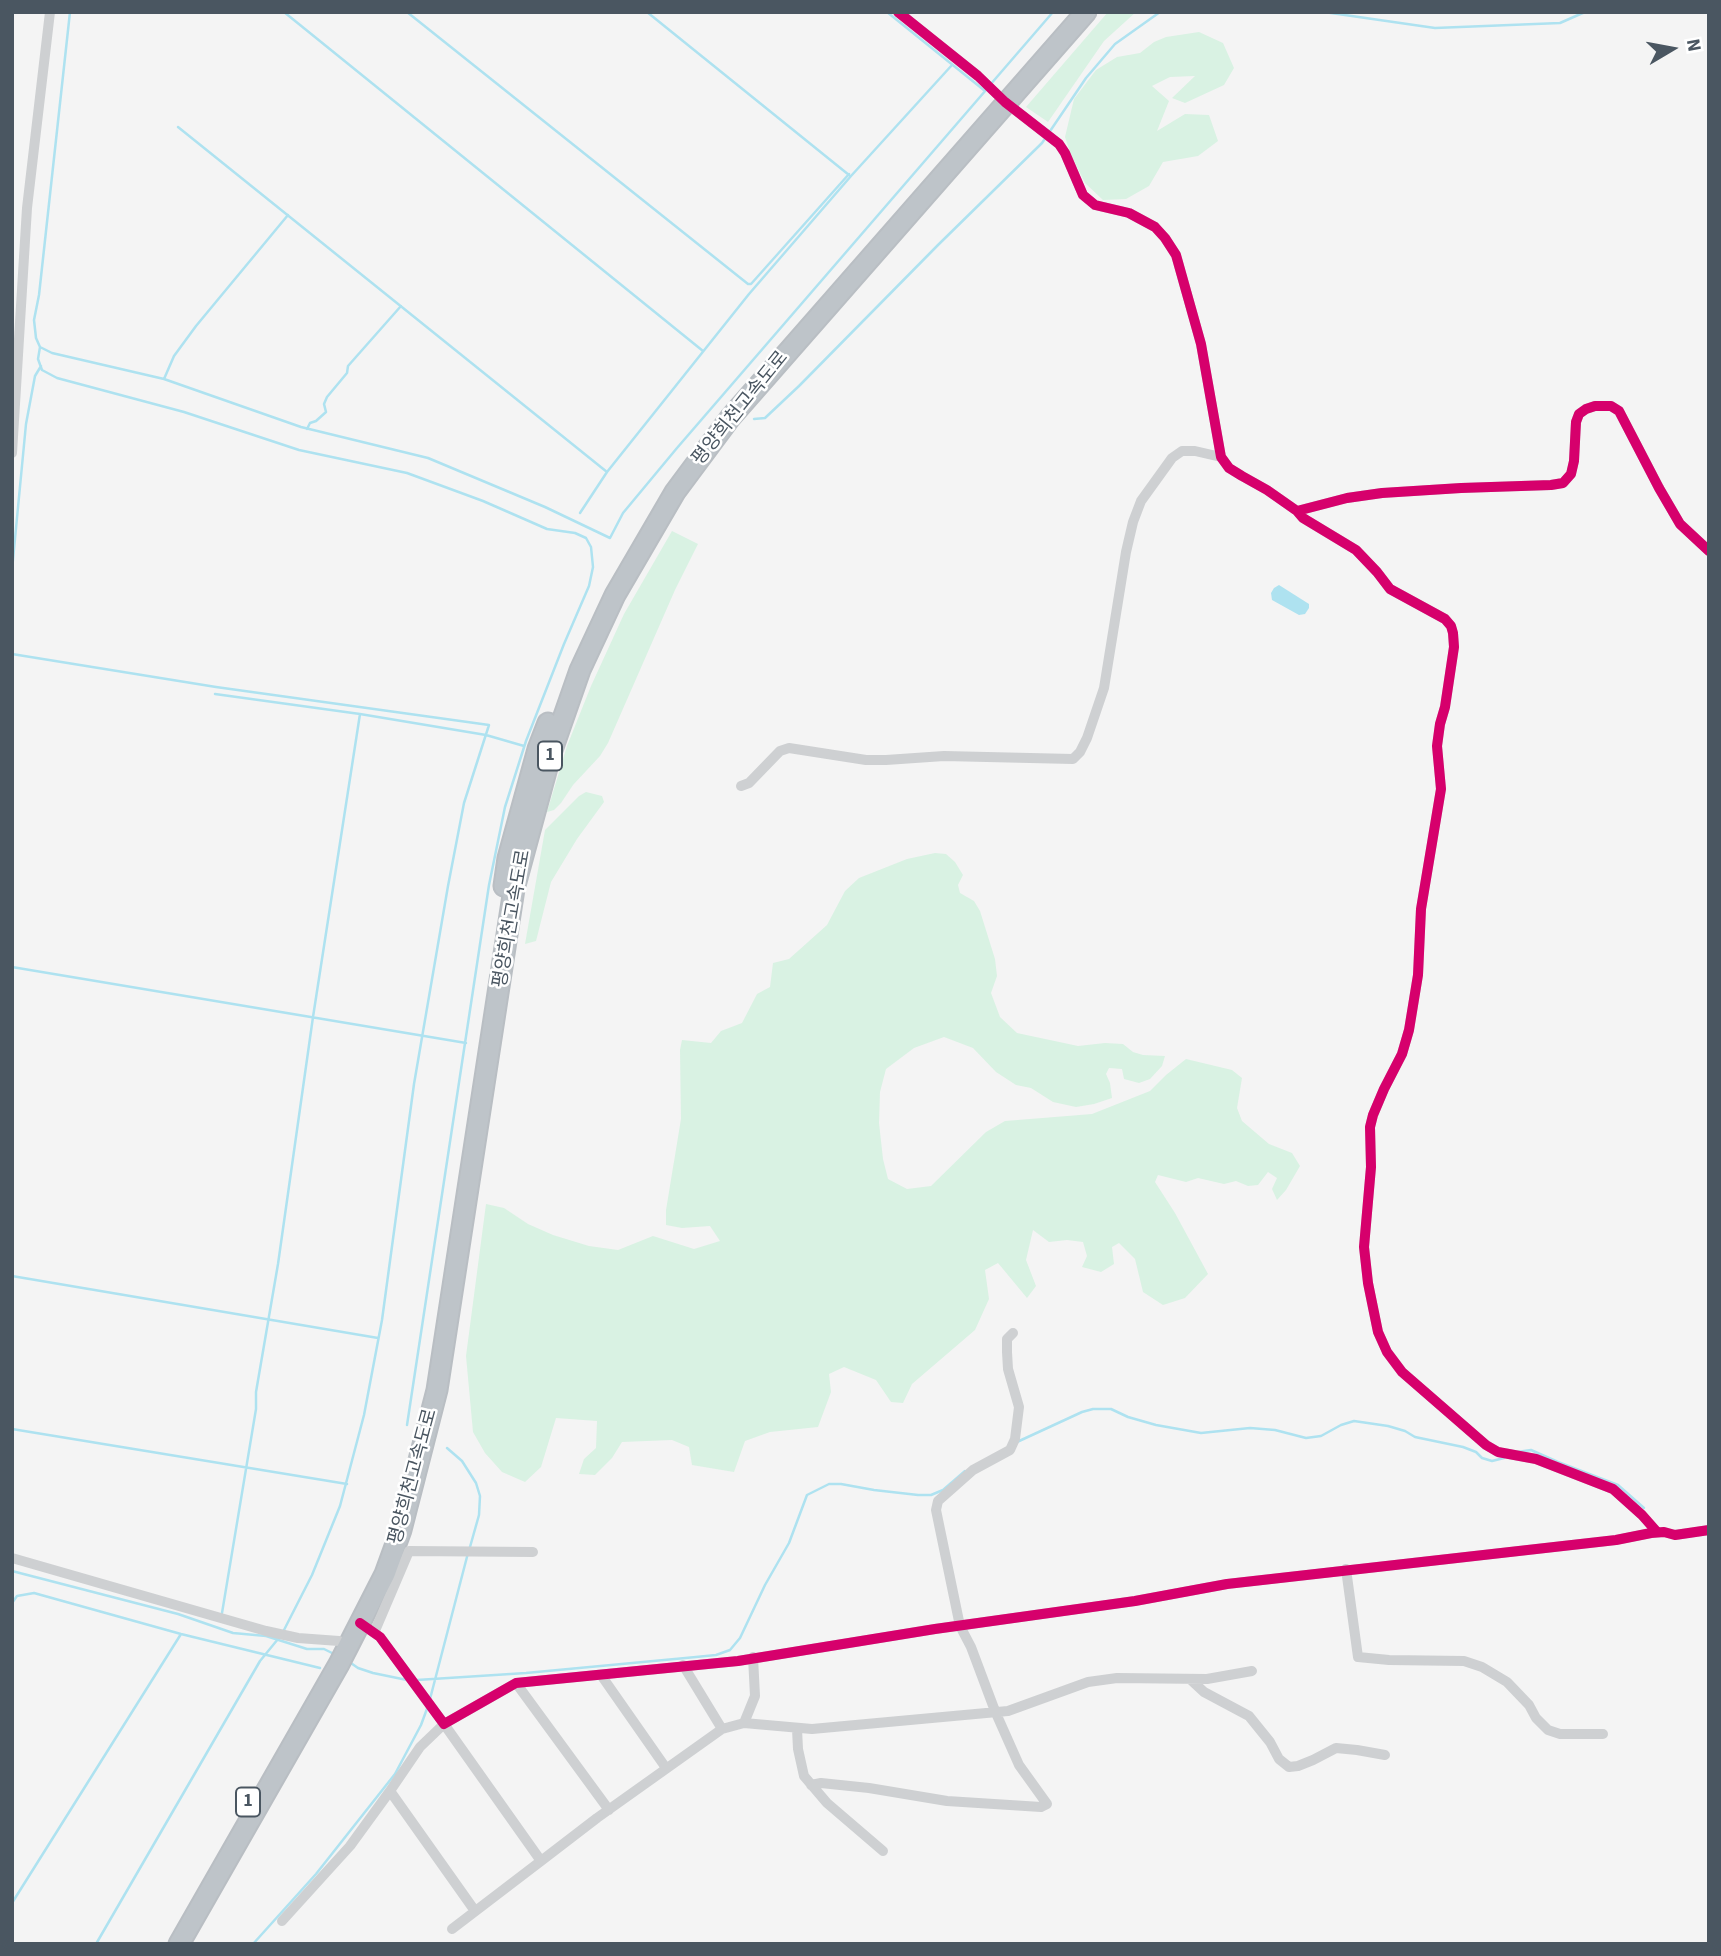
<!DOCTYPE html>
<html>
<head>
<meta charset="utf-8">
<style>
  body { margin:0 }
  #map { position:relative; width:1721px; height:1956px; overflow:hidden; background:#f4f4f4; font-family:"Source Sans 3",sans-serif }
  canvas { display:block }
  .frame { position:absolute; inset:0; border:14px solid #4a5661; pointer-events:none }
  .north { position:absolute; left:1637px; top:14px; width:70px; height:70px; -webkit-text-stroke:5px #fff; paint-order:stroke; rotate:80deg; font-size:19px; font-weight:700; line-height:28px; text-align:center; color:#4a5661 }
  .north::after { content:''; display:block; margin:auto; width:24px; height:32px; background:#4a5661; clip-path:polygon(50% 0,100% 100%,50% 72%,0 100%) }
</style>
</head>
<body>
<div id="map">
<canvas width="1721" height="1956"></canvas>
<div class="frame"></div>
<div class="north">N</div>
</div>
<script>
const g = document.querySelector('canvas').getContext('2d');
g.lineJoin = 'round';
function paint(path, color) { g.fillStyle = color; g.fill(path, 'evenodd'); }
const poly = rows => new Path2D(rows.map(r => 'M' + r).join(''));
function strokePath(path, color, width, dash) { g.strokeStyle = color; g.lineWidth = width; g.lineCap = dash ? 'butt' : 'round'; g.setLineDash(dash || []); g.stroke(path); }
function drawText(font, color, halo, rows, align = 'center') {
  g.font = font + ' "Source Sans 3","Noto Sans KR",sans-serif'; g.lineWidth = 5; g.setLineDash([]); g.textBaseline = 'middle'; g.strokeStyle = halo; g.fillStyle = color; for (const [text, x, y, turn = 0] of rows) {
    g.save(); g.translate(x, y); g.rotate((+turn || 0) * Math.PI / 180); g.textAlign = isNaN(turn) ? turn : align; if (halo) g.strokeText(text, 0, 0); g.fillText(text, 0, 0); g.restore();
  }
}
paint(poly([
  [1108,12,1136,12,1104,41,1048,122,1026,107],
  [1199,32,1223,43,1234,68,1224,85,1185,103,1172,98,1195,76,1170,77,1152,86,1169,101,1157,131,1185,114,1209,115,1218,141,1198,156,1163,162,1149,186,1126,199,1103,200,1085,183,1071,155,1065,137,1074,99,1096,70,1117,57,1140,53,1154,42,1166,37],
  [672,531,698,544,675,590,608,743,600,756,573,785,561,803,554,810,547,812,567,746,591,686,624,614],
  [586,792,602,796,604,802,577,839,551,882,536,941,525,944,545,830,579,796],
  [935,853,946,854,955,862,963,875,958,885,960,893,974,901,980,911,995,959,997,976,991,993,1000,1017,1017,1033,1078,1046,1105,1043,1123,1044,1133,1052,1143,1055,1165,1056,1162,1066,1150,1079,1139,1083,1124,1079,1122,1069,1109,1068,1106,1074,1110,1083,1112,1098,1094,1104,1076,1107,1053,1102,1031,1088,1016,1085,996,1072,973,1048,944,1037,914,1048,886,1069,880,1092,879,1123,883,1159,888,1179,907,1189,931,1186,986,1132,1005,1121,1092,1114,1150,1091,1166,1075,1186,1059,1232,1070,1242,1078,1237,1108,1242,1121,1269,1144,1292,1153,1300,1166,1286,1190,1277,1200,1272,1189,1277,1178,1268,1172,1258,1185,1248,1186,1236,1181,1224,1184,1198,1178,1186,1182,1158,1175,1155,1182,1175,1213,1208,1274,1185,1298,1163,1305,1143,1292,1135,1259,1119,1243,1112,1247,1114,1264,1101,1272,1082,1267,1087,1256,1083,1242,1067,1240,1049,1242,1033,1230,1026,1260,1036,1286,1027,1298,998,1263,985,1270,989,1299,975,1330,912,1384,903,1403,891,1402,876,1380,844,1367,829,1374,831,1392,818,1427,770,1432,745,1441,734,1472,692,1465,689,1447,672,1440,622,1442,612,1458,595,1475,579,1474,584,1459,596,1448,597,1421,556,1418,541,1467,525,1482,502,1472,485,1453,473,1432,466,1356,486,1204,504,1208,528,1224,553,1235,589,1246,618,1250,653,1236,694,1249,720,1241,710,1226,682,1228,666,1225,666,1210,681,1119,680,1050,682,1040,711,1043,721,1031,742,1023,757,994,770,987,773,963,789,959,827,925,845,891,859,878,907,859]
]), '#d9f2e3');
paint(poly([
  [1279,585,1309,604,1309,608,1305,614,1299,615,1272,600,1271,593,1274,588]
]), '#aee2f0');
strokePath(poly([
  [70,12,39,295,34,320,36,338,40,347,52,353,164,379,301,427,428,458,545,507,610,538,623,513,677,448,986,90],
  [284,12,703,351],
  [407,12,748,284,751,284,849,174],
  [647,12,849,175],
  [887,12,985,91],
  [1324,12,1435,28,1560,23,1585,12],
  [990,85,1053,12],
  [178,127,607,472],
  [40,347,38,359,42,370,57,378,184,412,299,450,407,473,483,501,547,529,575,533,586,538,591,547,593,567,589,586,564,644,526,741,505,807,489,885,407,1425],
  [164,379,174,356,196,326,288,215],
  [754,419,765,418,799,386,938,245,1042,143,1086,78,1115,44,1160,12],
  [307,429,310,423,316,421,326,412,324,404,327,397,347,373,348,366,401,306],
  [580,513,607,472,749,294,851,176,952,65],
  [12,570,26,424,35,376,41,366],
  [12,654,216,687,489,725,464,803,448,886,414,1084,382,1320,364,1415,340,1506,312,1575,284,1630],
  [215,694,360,714,486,735,524,746],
  [12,967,466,1043],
  [12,1276,378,1338],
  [12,1429,347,1484],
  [1017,1442,1082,1412,1093,1409,1111,1409,1128,1417,1156,1425,1201,1433,1250,1428,1275,1430,1306,1438,1321,1436,1341,1425,1354,1421,1388,1426,1405,1431,1415,1437,1463,1447,1476,1452,1482,1458,1492,1461,1504,1458],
  [447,1448,462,1461,476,1483,480,1496,479,1515,470,1547],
  [1517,1452,1531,1450,1558,1462,1618,1485,1644,1508],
  [12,1571,178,1614,233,1633,266,1636,307,1649,324,1649,336,1655],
  [12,1603,17,1596,34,1593,181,1634,320,1668],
  [222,1613,256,1409,256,1392,278,1264,313,1017,360,714],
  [348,1661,358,1668,373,1673,407,1680],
  [417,1680,526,1673,696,1657,716,1655,730,1650,740,1638,765,1585,789,1543,807,1495,829,1484,841,1484,874,1490,918,1495,931,1495,943,1490,965,1471],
  [430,1699,468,1553],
  [12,1903,181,1634],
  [96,1944,260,1661,278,1639],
  [253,1944,316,1874,395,1774,421,1725,428,1706]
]), '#aee2f0', 2.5);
const motorway = poly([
  [504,886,508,858,538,749,548,723],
  [179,1944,339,1664,385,1574,401,1530,437,1390,514,889,551,753,580,670,615,595,675,492,730,418,1086,12]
]);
strokePath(motorway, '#b9bec3', 23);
strokePath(poly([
  [898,12,978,76,1005,102,1059,144,1065,153,1083,195,1095,205,1129,213,1155,227,1165,238,1176,255,1201,344,1221,457,1229,468,1242,476,1267,490,1297,511,1347,498,1382,493,1461,488,1551,485,1563,483,1571,474,1574,461,1576,422,1579,414,1586,409,1595,406,1611,406,1619,411,1659,488,1680,524,1709,551],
  [12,453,27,208,50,12],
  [1297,511,1303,518,1356,550,1377,572,1390,589,1445,619,1451,626,1453,633,1454,647,1445,707,1440,724,1437,746,1441,789,1421,909,1418,975,1409,1030,1402,1054,1384,1089,1373,1115,1370,1127,1371,1167,1364,1247,1368,1283,1378,1332,1387,1352,1402,1372,1486,1445,1498,1452,1536,1459,1613,1489,1642,1515,1657,1532],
  [741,786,749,783,780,751,789,748,866,760,886,760,944,756,1073,759,1080,752,1087,738,1104,688,1126,552,1133,522,1141,501,1172,458,1182,451,1195,451,1221,457],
  [12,1558,266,1631,298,1638,339,1641],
  [1346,1569,1358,1657,1389,1660,1464,1661,1482,1667,1507,1682,1529,1705,1536,1718,1548,1730,1560,1734,1603,1734],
  [360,1623,380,1637,444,1724,516,1683,738,1661,935,1629,1135,1601,1227,1584,1616,1540,1651,1533,1664,1532,1675,1535,1709,1530],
  [374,1633,409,1551,533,1552],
  [683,1665,722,1729],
  [601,1675,666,1768],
  [1190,1679,1204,1692,1249,1716,1270,1742,1279,1759,1289,1767,1298,1766,1313,1760,1336,1748,1357,1750,1385,1755],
  [516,1683,609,1810],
  [744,1723,812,1729,1008,1711,1088,1682,1117,1678,1207,1679,1252,1671],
  [797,1729,798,1749,804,1776,827,1803,883,1851],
  [811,1785,821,1783,869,1788,947,1801,1041,1807,1047,1804,1019,1765,995,1711,971,1647,960,1626,936,1510,938,1501,955,1486,973,1470,1010,1450,1015,1439,1019,1407,1008,1369,1007,1352,1007,1339,1013,1333],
  [390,1791,475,1911],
  [282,1921,350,1846,390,1791,420,1747,444,1724,541,1861,597,1818,722,1729,744,1723,755,1696,753,1657],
  [452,1929,541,1861]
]), '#ced0d2', 10);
strokePath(motorway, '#bec4c9', 19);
strokePath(poly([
  [898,12,978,76,1005,102,1059,144,1065,153,1083,195,1095,205,1129,213,1155,227,1165,238,1176,255,1201,344,1221,457,1229,468,1242,476,1267,490,1297,511,1347,498,1382,493,1461,488,1551,485,1563,483,1571,474,1574,461,1576,422,1579,414,1586,409,1595,406,1611,406,1619,411,1659,488,1680,524,1709,551],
  [1297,511,1303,518,1356,550,1377,572,1390,589,1445,619,1451,626,1453,633,1454,647,1445,707,1440,724,1437,746,1441,789,1421,909,1418,975,1409,1030,1402,1054,1384,1089,1373,1115,1370,1127,1371,1167,1364,1247,1368,1283,1378,1332,1387,1352,1402,1372,1486,1445,1498,1452,1536,1459,1613,1489,1642,1515,1657,1532],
  [360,1623,380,1637,444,1724,516,1683,738,1661,935,1629,1135,1601,1227,1584,1616,1540,1651,1533,1664,1532,1675,1535,1709,1530]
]), '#d6006c', 10);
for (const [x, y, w] of [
  [550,756,24],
  [248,1802,24]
]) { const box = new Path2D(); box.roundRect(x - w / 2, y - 14.5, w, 29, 5); g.fillStyle = '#fff'; g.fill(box); strokePath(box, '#4a5661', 2); }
drawText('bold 18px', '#4a5661', null, [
  ["1",550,756],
  ["1",248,1802]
]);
drawText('19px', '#4a5661', '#fff', [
  ["평양희천고속도로",741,409,-51],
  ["평양희천고속도로",513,919,-80],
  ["평양희천고속도로",414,1477,-75]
]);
</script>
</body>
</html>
